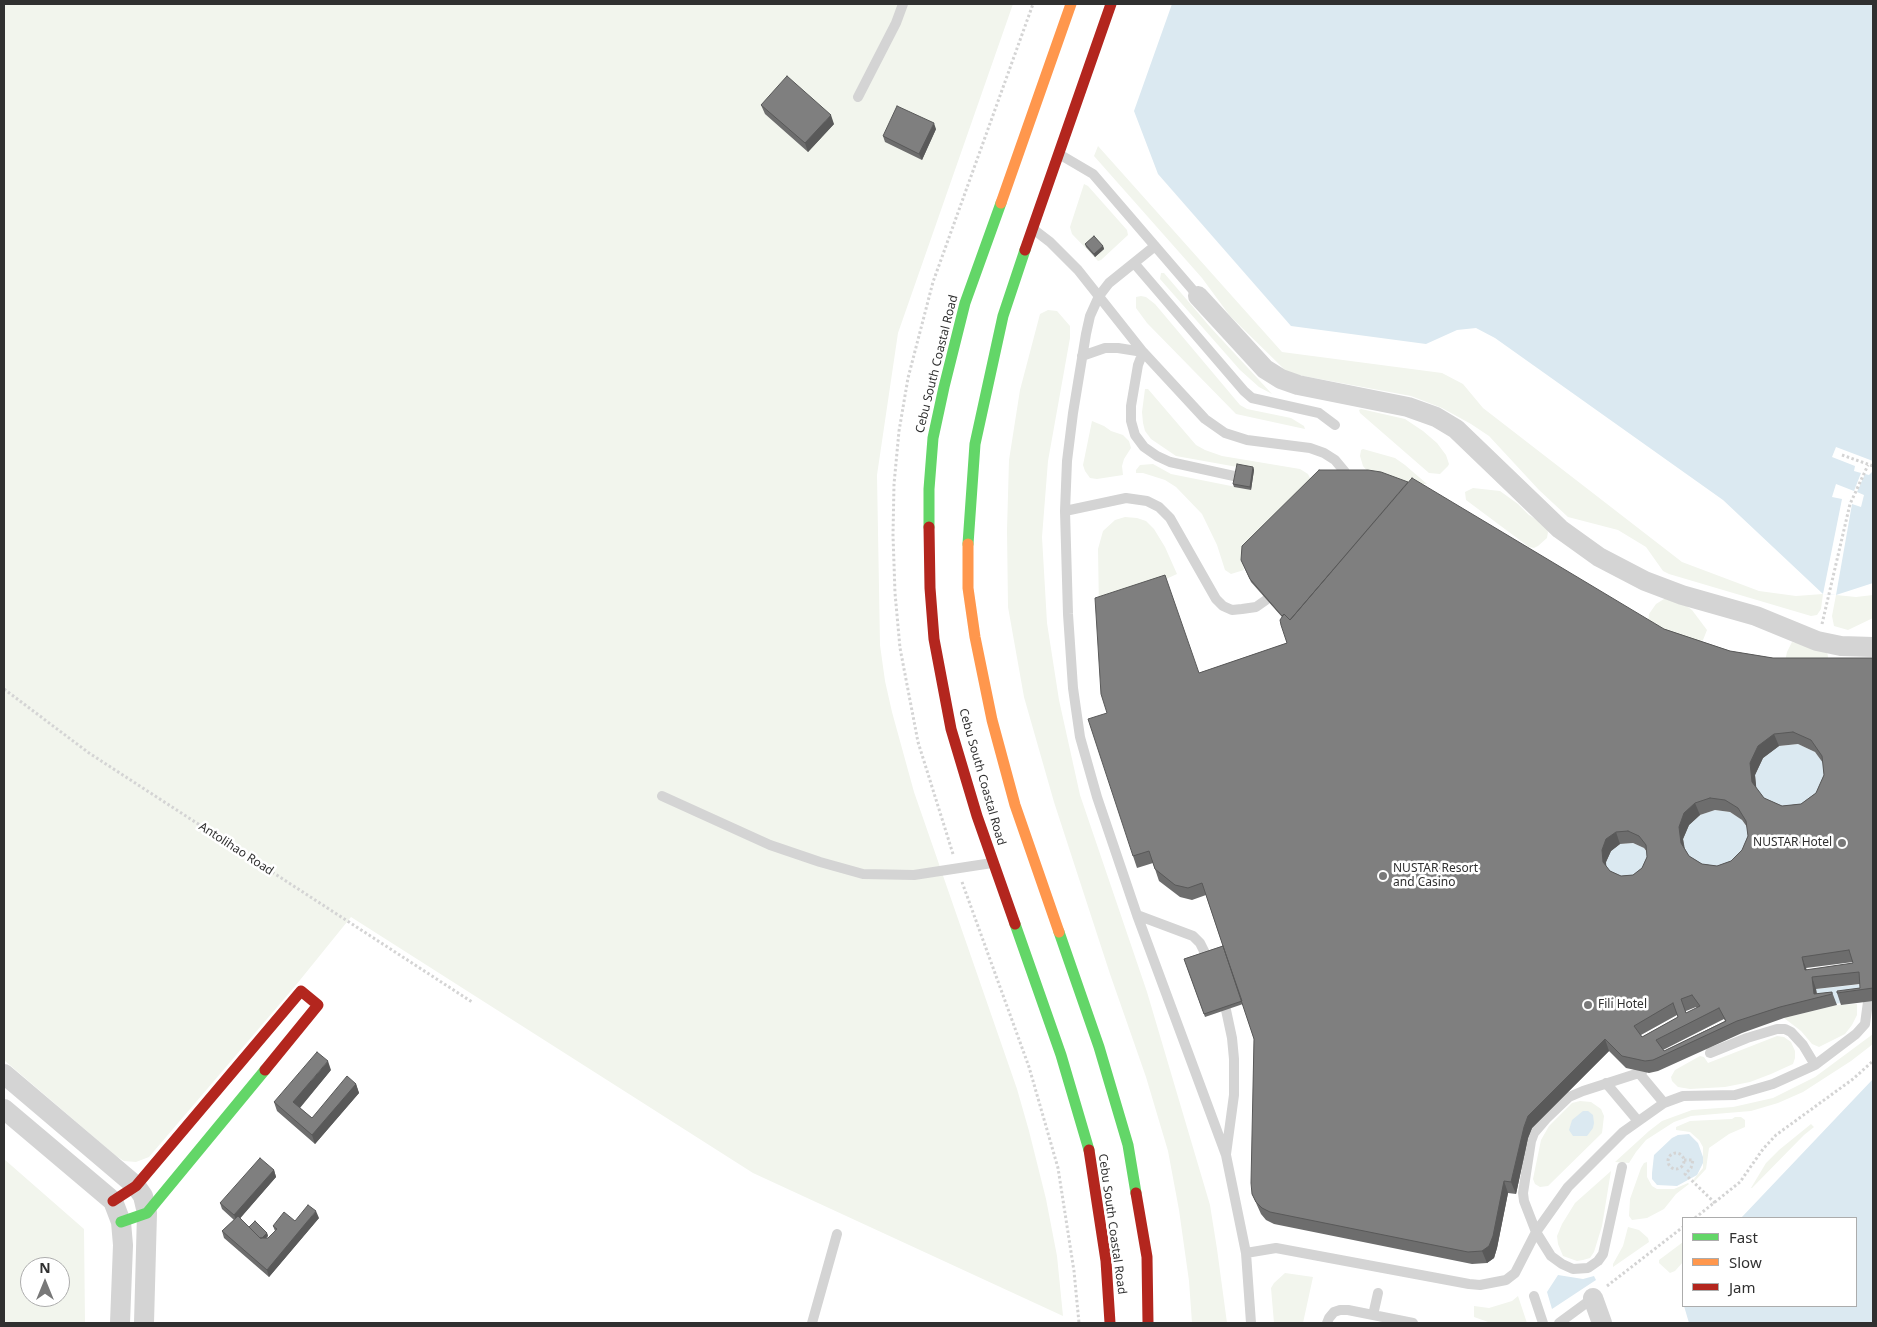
<!DOCTYPE html>
<html>
<head>
<meta charset="utf-8">
<style>
  body { margin:0 }
  #map { position:relative; width:1877px; height:1327px; overflow:hidden; background:#fff; font-family:"Noto Sans",sans-serif }
  canvas { display:block }
  .frame { position:absolute; inset:0; border:5px solid #303030; pointer-events:none }
  .legend { position:absolute; left:1682px; top:1217px; width:175px; height:90px; box-sizing:border-box; background:#fff; border:1px solid #acacac; margin:0; padding:6px 9px; list-style:none; font-size:15px; color:#303030 }
  .legend li { display:flex; align-items:center; gap:10px; height:25px }
  .legend b { width:25px; border:1px solid #acacac }
  .north { position:absolute; left:20px; top:1257px; width:50px; height:50px; box-sizing:border-box; background:#fff; border:1px solid #acacac; border-radius:50%; rotate:0deg; font-size:14px; font-weight:700; line-height:20px; text-align:center; color:#303030 }
  .north::after { content:''; display:block; margin:auto; width:18px; height:22px; background:#787878; clip-path:polygon(50% 0,100% 100%,50% 72%,0 100%) }
</style>
</head>
<body>
<div id="map">
<canvas width="1877" height="1327"></canvas>
<div class="frame"></div>
<ul class="legend">
<li><b style="height:6px;background:#63d668"></b>Fast</li>
<li><b style="height:6px;background:#ff974d"></b>Slow</li>
<li><b style="height:6px;background:#b3261e"></b>Jam</li>
</ul>
<div class="north">N</div>
</div>
<script>
const g = document.querySelector('canvas').getContext('2d');
g.lineJoin = 'round';
function paint(path, color) { g.fillStyle = color; g.fill(path, 'evenodd'); }
const poly = rows => new Path2D(rows.map(r => 'M' + r).join(''));
function strokePath(path, color, width, dash) { g.strokeStyle = color; g.lineWidth = width; g.lineCap = dash ? 'butt' : 'round'; g.setLineDash(dash || []); g.stroke(path); }
function drawText(font, color, halo, rows, align = 'center') {
  g.font = font + ' "Noto Sans",sans-serif'; g.lineWidth = 5; g.setLineDash([]); g.textBaseline = 'middle'; g.strokeStyle = halo; g.fillStyle = color; for (const [text, x, y, turn = 0] of rows) {
    g.save(); g.translate(x, y); g.rotate((+turn || 0) * Math.PI / 180); g.textAlign = isNaN(turn) ? turn : align; if (halo) g.strokeText(text, 0, 0); g.fillText(text, 0, 0); g.restore();
  }
}
paint(poly([
  [4,4,1013,4,898,333,877,475,880,645,885,681,892,712,914,792,1017,1089,1029,1131,1046,1199,1057,1256,1063,1316,753,1173,351,917,296,985,149,1157,136,1162,124,1161,116,1156,4,1060],
  [1098,146,1282,352,1442,373,1463,384,1483,408,1682,562,1759,591,1796,596,1823,594,1821,609,1817,615,1811,616,1669,574,1663,571,1646,547,1618,530,1568,517,1539,490,1489,436,1471,424,1442,408,1411,396,1298,375,1286,371,1230,316,1202,278,1094,156],
  [1084,184,1088,186,1127,230,1128,235,1101,260,1098,261,1072,234,1070,227],
  [1161,273,1164,273,1211,328,1272,394,1259,387,1240,370,1160,279],
  [1141,296,1146,297,1155,304,1240,405,1247,409,1291,418,1304,426,1305,429,1236,414,1147,323,1136,308,1136,297],
  [1048,310,1057,311,1070,326,1070,338,1048,461,1042,537,1047,623,1059,700,1080,795,1147,992,1210,1205,1217,1249,1227,1323,1192,1323,1189,1281,1179,1210,1168,1151,1146,1077,1110,974,1054,802,1024,697,1008,607,1007,530,1009,460,1020,390,1040,314],
  [1145,389,1148,389,1196,445,1205,450,1222,456,1300,469,1308,474,1312,482,1243,563,1244,570,1231,574,1225,570,1217,545,1202,514,1176,487,1165,480,1143,473,1136,473,1136,470,1140,465,1153,464,1171,474,1251,490,1254,470,1176,456,1151,439,1145,431,1143,423,1142,412],
  [1361,409,1405,419,1423,431,1437,443,1446,455,1449,464,1448,466,1440,474,1429,473,1360,413,1359,410],
  [1092,421,1104,426,1111,431,1123,435,1129,441,1131,448,1124,459,1122,466,1123,475,1097,479,1090,478,1085,471,1083,465],
  [1363,449,1395,458,1405,465,1427,484,1407,484,1369,473,1363,466,1360,456,1361,450],
  [1473,488,1500,491,1518,504,1529,515,1545,525,1548,532,1547,538,1538,546,1534,548,1529,547,1466,500,1465,492],
  [1125,517,1137,518,1146,521,1154,529,1165,547,1177,574,1099,610,1098,549,1103,531,1115,520],
  [1836,595,1856,597,1873,595,1873,618,1848,630,1834,626,1832,616],
  [1664,599,1677,599,1692,610,1707,630,1703,640,1694,645,1648,624,1649,614,1656,604],
  [1792,642,1824,649,1827,651,1828,657,1826,666,1784,666,1787,652],
  [1857,1004,1857,1015,1852,1025,1845,1034,1819,1047,1812,1044,1801,1031,1784,1018,1837,1005],
  [1873,1034,1873,1044,1851,1061,1803,1092,1778,1103,1751,1111,1691,1116,1674,1122,1646,1140,1636,1152,1629,1163,1615,1162,1649,1131,1662,1121,1692,1110,1733,1107,1773,1098,1815,1077],
  [1777,1036,1784,1037,1791,1042,1795,1051,1795,1058,1793,1064,1771,1074,1750,1082,1725,1087,1690,1089,1678,1087,1672,1081,1671,1077,1675,1070,1700,1056,1704,1057,1708,1063],
  [1580,1101,1591,1102,1601,1109,1604,1116,1602,1133,1548,1186,1540,1187,1535,1184,1533,1179,1541,1140,1549,1126,1572,1103],
  [1735,1117,1741,1117,1745,1120,1745,1127,1729,1134,1709,1148,1706,1169,1694,1182,1693,1180,1703,1168,1703,1147,1699,1140,1690,1132,1676,1130,1676,1127,1690,1121,1732,1119],
  [1811,1124,1814,1127,1804,1135,1752,1188,1751,1188,1766,1163,1779,1150],
  [4,1159,84,1229,85,1323,4,1323],
  [30,1267,60,1267,60,1297,30,1297],
  [1647,1162,1647,1177,1652,1186,1657,1189,1674,1189,1688,1183,1689,1184,1676,1194,1664,1209,1647,1218,1632,1220,1629,1216,1630,1199,1641,1168,1644,1163],
  [1611,1171,1602,1226,1594,1252,1590,1258,1583,1260,1577,1261,1563,1256,1558,1244,1557,1236,1562,1224,1575,1203],
  [1628,1227,1639,1230,1648,1238,1649,1242,1613,1267,1613,1264,1623,1246],
  [1683,1242,1683,1262,1675,1271,1670,1273,1659,1263,1659,1260],
  [1285,1273,1313,1277,1303,1323,1274,1323,1271,1288,1274,1283],
  [1518,1296,1527,1323,1491,1323,1474,1317,1474,1306,1489,1308,1512,1301]
]), '#f2f5ed');
paint(poly([
  [1172,4,1873,4,1873,583,1836,595,1823,594,1723,500,1495,338,1476,328,1457,330,1426,344,1291,326,1158,174,1134,111],
  [1798,744,1815,752,1827,768,1828,787,1786,818,1757,794,1755,775,1763,758,1779,746],
  [1715,810,1730,812,1742,820,1751,833,1752,848,1721,878,1685,855,1683,839,1689,825,1700,815],
  [1633,843,1644,848,1650,857,1637,887,1607,874,1606,862,1611,851,1620,844],
  [1864,984,1864,1000,1819,1006,1816,989],
  [1873,1079,1873,1323,1689,1323,1684,1306,1856,1306,1856,1218,1741,1218],
  [1583,1111,1588,1111,1593,1115,1594,1123,1593,1128,1587,1136,1573,1136,1569,1130,1572,1120],
  [1689,1134,1698,1143,1703,1157,1703,1163,1697,1175,1677,1186,1657,1185,1652,1179,1652,1173,1654,1155,1672,1138,1678,1135],
  [1558,1275,1583,1279,1594,1276,1596,1280,1552,1309,1547,1292]
]), '#dbe9f1');
paint(poly([
  [1836,447,1873,461,1873,471,1869,475,1865,474,1857,492,1864,495,1861,507,1852,504,1836,595,1823,594,1842,499,1832,497,1836,484,1854,491,1861,473,1854,471,1855,466,1832,457]
]), '#fff');
strokePath(poly([
  [1842,455,1873,466],
  [1822,624,1850,504,1868,465],
  [4,689,89,753,472,1002],
  [953,854,918,742,900,648,895,593,893,535,894,484,899,431,908,378,933,282,1033,4],
  [962,882,1029,1067,1058,1168,1074,1271,1079,1323],
  '1668 1161a8 8 0 1 1 16 0a8 8 0 1 1-16 0Z',
  [1684,1160,1693,1160,1691,1168,1685,1174,1715,1203],
  [1695,1218,1740,1182,1763,1149,1776,1135,1853,1079,1873,1061],
  [1607,1286,1683,1227]
]), '#d4d4d4', 3, [2.5, 2.5]);
strokePath(poly([
  [858,97,896,23,903,4],
  [1059,154,1093,174,1198,296],
  [1033,229,1050,242,1078,270,1143,352,1205,419,1225,433,1247,440,1310,448,1324,453,1335,460,1345,472],
  [1155,246,1109,283,1099,296,1090,316,1086,334,1073,413,1067,461,1065,511,1068,614,1073,688,1080,737,1097,797,1137,915,1226,1155,1246,1253,1251,1323],
  [1134,263,1244,391,1252,398,1319,413,1335,425],
  [1082,356,1105,348,1118,348,1143,352,1138,365,1131,406,1131,421,1135,435,1144,447,1157,456,1170,462,1234,476],
  [1065,511,1126,498,1147,501,1159,507,1170,518,1216,599,1223,606,1232,610,1242,609,1256,607,1266,600],
  [662,796,770,845,820,862,863,874,914,875,992,863],
  [1137,915,1193,936,1200,943,1206,955],
  [1710,1053,1747,1038,1777,1029,1785,1029,1791,1032,1803,1045,1815,1065],
  [1639,1073,1664,1103],
  [1606,1083,1638,1121],
  [1226,1154,1234,1095,1234,1059,1232,1038,1226,1010],
  [1622,1167,1603,1254,1598,1261,1588,1268,1573,1269,1562,1264,1551,1256,1536,1232,1524,1201,1523,1193,1531,1141,1534,1133,1546,1119,1569,1097,1583,1091,1642,1072],
  [1246,1253,1276,1248,1469,1284,1480,1285,1506,1280,1515,1273,1536,1232,1568,1187,1623,1132,1664,1103,1683,1096,1735,1095,1773,1084,1815,1065,1856,1034,1865,1024,1868,1002],
  [1534,1296,1543,1323],
  [1373,1315,1378,1293],
  [812,1323,837,1234],
  [1327,1323,1329,1318,1334,1312,1340,1310,1348,1310,1413,1323],
  [1559,1323,1593,1298]
]), '#d4d4d4', 10);
strokePath(poly([
  [1198,296,1265,369,1281,379,1298,385,1408,407,1436,417,1456,429,1560,529,1599,557,1645,581,1682,595,1756,616,1817,641,1841,646,1873,647],
  [4,1074,136,1186,143,1196,147,1213,144,1323],
  [4,1109,113,1201,121,1222,123,1245,120,1323],
  [1593,1298,1602,1323]
]), '#d4d4d4', 20);
strokePath(poly([
  [929,527,929,489,933,438,944,387,965,303,1001,203],
  [968,544,975,444,1003,316,1025,250],
  [1015,924,1061,1055,1089,1150],
  [1059,932,1099,1047,1128,1145,1136,1193],
  [121,1222,147,1213,265,1070]
]), '#63d668', 11);
strokePath(poly([
  [1001,203,1071,4],
  [968,544,968,588,975,637,992,720,1015,805,1059,932]
]), '#ff974d', 11);
strokePath(poly([
  [1025,250,1111,4],
  [929,527,930,588,934,639,951,729,977,816,1015,924],
  [1089,1150,1106,1261,1110,1323],
  [1136,1193,1147,1257,1148,1323],
  [113,1201,136,1186,301,991,318,1005,265,1070]
]), '#b3261e', 11);
paint(poly([
  [761,105,834,124,808,152,765,114],
  [936,129,922,160,885,142,883,136],
  [1085,244,1103,246,1104,249,1095,257,1086,247],
  [1253,467,1254,470,1251,490,1234,487,1233,484],
  [1241,560,1664,629,1730,651,1773,658,1873,658,1873,1001,1841,1005,1837,993,1860,988,1860,984,1816,989,1817,994,1832,992,1837,1005,1784,1018,1742,1033,1658,1071,1649,1073,1626,1068,1609,1051,1532,1128,1528,1138,1516,1194,1508,1193,1497,1248,1494,1258,1487,1263,1472,1264,1274,1224,1266,1220,1261,1214,1252,1194,1254,1039,1243,1004,1205,1017,1184,959,1223,946,1206,895,1192,900,1180,897,1159,881,1153,863,1137,868,1133,856,1107,713,1199,673,1287,643,1282,617,1251,582],
  [1798,744,1815,752,1823,763,1824,775,1816,793,1801,804,1782,806,1764,798,1756,788,1755,775,1763,758,1779,746],
  [1715,810,1730,812,1742,820,1747,827,1748,836,1742,850,1731,861,1717,866,1702,864,1689,856,1685,849,1683,839,1689,825,1700,815],
  [1633,843,1644,848,1647,852,1647,857,1642,868,1633,875,1621,876,1610,871,1606,867,1606,862,1611,851,1620,844],
  [1853,962,1853,963,1807,970,1806,968],
  [1696,1007,1697,1008,1686,1013,1686,1011],
  [1677,1015,1678,1017,1642,1037,1641,1035],
  [1724,1019,1725,1021,1664,1051,1663,1050],
  [331,1070,300,1108,312,1118,356,1084,359,1093,315,1144,277,1111,274,1102],
  [274,1170,276,1177,240,1218,249,1227,267,1233,268,1236,266,1238,268,1238,275,1231,273,1226,295,1221,319,1218,269,1277,224,1238,222,1231,234,1220,222,1209,220,1203]
]), '#6d6d6d');
paint(poly([
  [831,115,834,124,808,152,805,143],
  [934,123,936,129,922,160,919,154],
  [1103,246,1104,249,1095,257,1094,254],
  [1253,467,1254,470,1251,490,1250,487],
  [1774,734,1779,746,1763,758,1755,775,1757,794,1752,782,1750,763,1758,746],
  [1695,803,1700,815,1689,825,1683,839,1685,855,1681,843,1679,827,1684,813],
  [1616,832,1620,844,1611,851,1606,862,1607,874,1603,862,1602,850,1606,839],
  [1802,957,1806,968,1809,982,1805,970],
  [1812,977,1816,989,1817,997,1814,994],
  [1605,1039,1609,1051,1532,1128,1528,1138,1516,1194,1511,1182,1524,1127,1528,1116],
  [328,1061,331,1070,297,1111,293,1102],
  [356,1084,359,1093,315,1144,312,1135],
  [274,1170,276,1177,237,1222,234,1215],
  [1504,1181,1508,1193,1497,1248,1494,1258,1487,1263,1482,1251],
  [316,1211,319,1218,269,1277,267,1270],
  [267,1233,268,1236,261,1243,260,1240]
]), '#595959');
const building = poly([
  [787,76,831,115,805,143,761,105,787,76],
  [897,106,934,123,919,154,883,136,897,106],
  [1094,236,1103,246,1094,254,1085,244,1094,236],
  [1237,464,1253,467,1250,487,1233,484,1237,464],
  [1319,470,1368,470,1381,472,1408,482,1290,620,1284,614,1282,616,1250,579,1241,560,1242,546,1319,470],
  [1412,478,1664,629,1730,651,1773,658,1873,658,1873,988,1837,993,1837,991,1860,988,1859,972,1812,977,1814,994,1832,992,1832,994,1780,1007,1737,1021,1653,1060,1645,1061,1622,1056,1605,1039,1528,1116,1524,1127,1511,1182,1504,1181,1493,1236,1489,1246,1482,1251,1468,1252,1270,1212,1262,1208,1256,1202,1252,1194,1251,1183,1254,1039,1202,883,1188,888,1175,885,1155,869,1149,851,1133,856,1088,719,1107,713,1101,694,1095,598,1165,575,1199,673,1287,643,1281,625,1280,620,1284,614,1290,620,1412,478],
  [1793,732,1811,740,1822,756,1824,775,1816,793,1801,804,1782,806,1764,798,1752,782,1750,763,1758,746,1774,734,1793,732],
  [1710,798,1725,800,1738,808,1746,821,1748,836,1742,850,1731,861,1717,866,1702,864,1689,856,1681,843,1679,827,1684,813,1695,803,1710,798],
  [1628,831,1639,836,1646,845,1647,857,1642,868,1633,875,1621,876,1610,871,1603,862,1602,850,1606,839,1616,832,1628,831],
  [1849,950,1853,963,1805,970,1802,957,1849,950],
  [1692,995,1700,1006,1686,1013,1681,999,1692,995],
  [1673,1003,1678,1017,1642,1037,1634,1026,1673,1003],
  [1719,1008,1726,1021,1664,1051,1656,1040,1719,1008],
  [1223,946,1242,1001,1204,1014,1184,959,1223,946],
  [317,1052,328,1061,293,1102,312,1118,347,1076,356,1084,312,1135,274,1102,317,1052],
  [260,1158,274,1170,234,1215,220,1203,260,1158],
  [308,1205,316,1211,267,1270,222,1231,238,1216,260,1238,268,1238,277,1229,273,1226,284,1212,295,1221,308,1205],
  [255,1221,267,1233,262,1238,260,1238,249,1227,255,1221]
]);
paint(building, '#7f7f7f');
strokePath(building, '#595959', 1);
for (const [x, y, r, color] of [
  [1842,843,5,"#787878"],
  [1383,876,5,"#787878"],
  [1588,1005,5,"#787878"]
]) { const dot = new Path2D(); dot.arc(x, y, r, 0, 2 * Math.PI); g.fillStyle = color; g.fill(dot); strokePath(dot, '#fff', 2); }
drawText('12px', '#303030', '#fff', [
  ["Cebu South Coastal Road",937,364,-76],
  ["Cebu South Coastal Road",982,777,74],
  ["Antolihao Road",236,849,33],
  ["Cebu South Coastal Road",1112,1224,82]
]);
drawText('12px', '#303030', '#fff', [
  ["NUSTAR Hotel",1832,843,"right"],
  ["NUSTAR Resort",1393,869],
  ["and Casino",1393,883],
  ["Fili Hotel",1598,1005]
], 'left');
</script>
</body>
</html>
